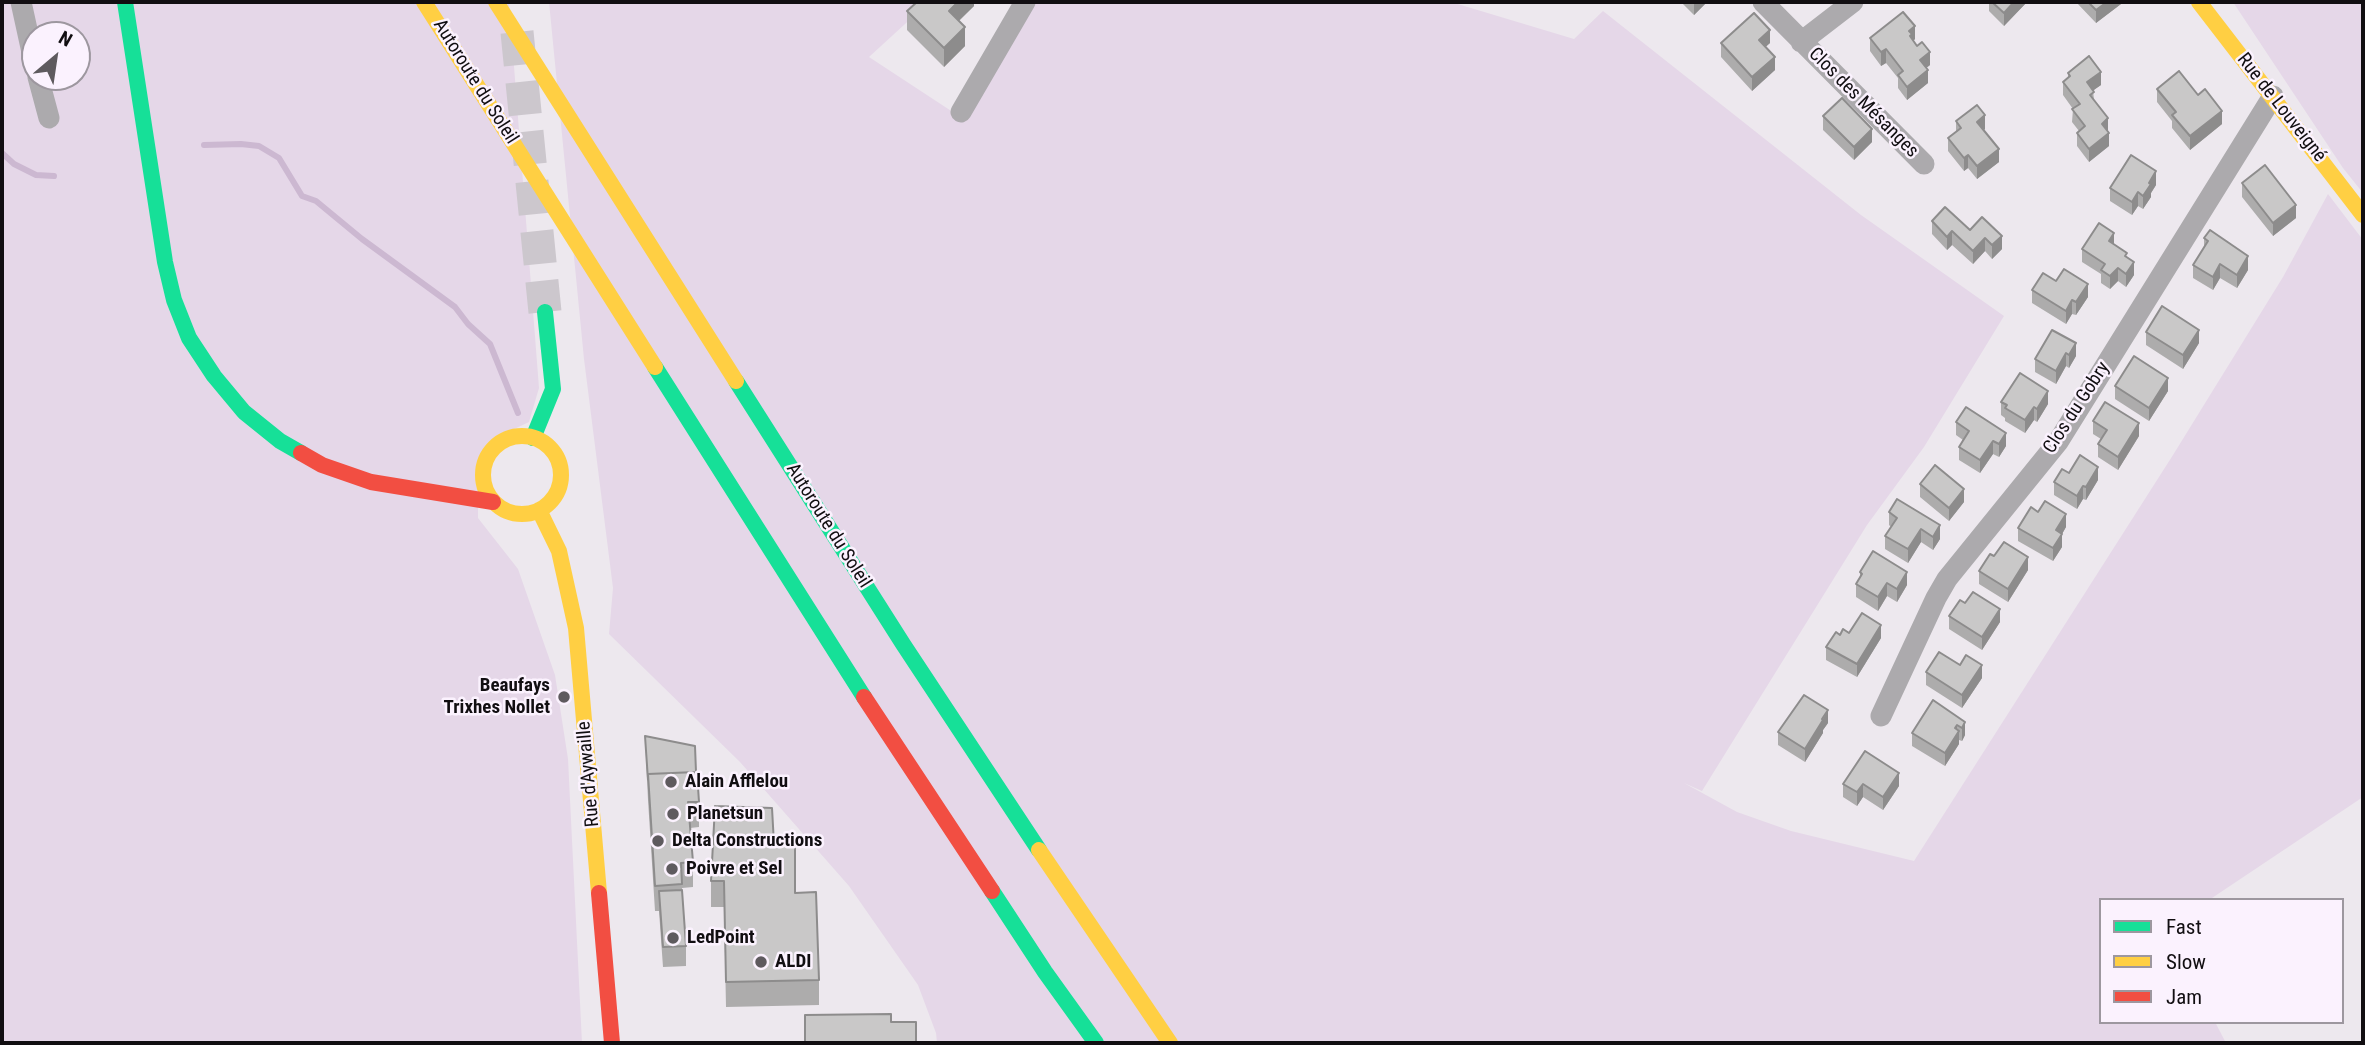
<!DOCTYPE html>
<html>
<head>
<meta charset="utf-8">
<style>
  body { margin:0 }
  #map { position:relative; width:2365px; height:1045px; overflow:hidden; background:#ede8ee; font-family:"Roboto Condensed",sans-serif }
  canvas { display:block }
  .frame { position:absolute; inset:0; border:4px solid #110e11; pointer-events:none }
  .legend { position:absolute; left:2099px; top:898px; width:245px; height:126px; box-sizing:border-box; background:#fbf2fe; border:2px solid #9d979f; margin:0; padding:9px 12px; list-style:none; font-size:21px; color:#110e11 }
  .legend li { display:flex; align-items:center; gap:14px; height:35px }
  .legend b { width:35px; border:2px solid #9d979f }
  .north { position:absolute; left:21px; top:21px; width:70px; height:70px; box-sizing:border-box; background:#fbf2fe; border:2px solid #9d979f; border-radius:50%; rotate:29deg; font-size:19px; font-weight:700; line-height:28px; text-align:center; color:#110e11 }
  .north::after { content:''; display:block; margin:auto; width:24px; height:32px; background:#5e5a5e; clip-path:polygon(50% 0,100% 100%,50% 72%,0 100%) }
</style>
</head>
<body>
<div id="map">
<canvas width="2365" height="1045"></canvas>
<div class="frame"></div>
<ul class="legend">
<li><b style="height:9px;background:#16e098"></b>Fast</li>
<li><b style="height:9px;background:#ffcf43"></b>Slow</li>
<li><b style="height:9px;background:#f24e42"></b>Jam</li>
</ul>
<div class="north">N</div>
</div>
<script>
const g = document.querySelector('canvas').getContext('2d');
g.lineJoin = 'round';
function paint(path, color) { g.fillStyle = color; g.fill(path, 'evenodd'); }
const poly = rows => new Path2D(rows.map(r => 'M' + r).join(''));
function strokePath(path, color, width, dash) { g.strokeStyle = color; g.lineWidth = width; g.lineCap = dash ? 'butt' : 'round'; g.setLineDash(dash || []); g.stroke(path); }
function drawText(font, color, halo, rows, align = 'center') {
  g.font = font + ' "Roboto Condensed",sans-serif'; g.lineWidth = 5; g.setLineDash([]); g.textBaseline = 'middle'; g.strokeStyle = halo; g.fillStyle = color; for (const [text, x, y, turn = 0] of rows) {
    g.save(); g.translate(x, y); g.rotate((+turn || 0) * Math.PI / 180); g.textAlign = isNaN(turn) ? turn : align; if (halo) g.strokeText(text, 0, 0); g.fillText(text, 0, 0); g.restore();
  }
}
paint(poly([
  [2,2,509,2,539,388,529,422,493,439,478,462,478,518,518,569,555,675,568,759,582,1043,2,1043],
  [35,35,77,35,77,77,35,77],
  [549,2,929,2,869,57,965,120,1036,2,1451,2,1574,39,1603,11,1861,215,2004,316,1924,447,1867,525,1702,791,1684,783,1737,812,1791,831,1914,861,2173,455,2283,277,2328,194,2363,240,2363,797,2209,900,2101,900,2101,1022,2215,1022,2226,1043,937,1043,936,1033,918,985,849,886,740,762,609,634,613,588,584,359],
  [2233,2,2363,2,2363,193,2343,168]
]), '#e5d7e8');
strokePath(poly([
  [204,145,241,144,259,146,279,158,302,196,316,201,362,239,455,307,468,324,490,344,518,413],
  [2,153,14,164,36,175,54,176]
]), '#ccb8d1', 6);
strokePath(poly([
  [517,32,545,312]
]), '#ccc7cd', 33, [33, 17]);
strokePath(poly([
  [21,2,35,66],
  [1763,2,1924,164],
  [1801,42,1853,2],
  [38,77,49,118],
  [961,112,1025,2],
  [1881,716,1936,598,1947,579,2058,442,2273,96]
]), '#acaaad', 21);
strokePath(poly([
  [125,2,165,262,174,300,189,338,214,376,244,412,280,441,301,453],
  [655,367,864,697],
  [736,381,903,644,1039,850],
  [533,438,553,389,545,312],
  [992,891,1045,972,1096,1043]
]), '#16e098', 16);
strokePath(poly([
  [424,2,655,367],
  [496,2,736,381],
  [2199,2,2363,215],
  '483 475a39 39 0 1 1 78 0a39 39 0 1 1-78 0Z',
  [539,510,559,551,576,628,599,893],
  [1039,850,1170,1043]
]), '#ffcf43', 16);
strokePath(poly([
  [301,453,322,465,371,482,493,502],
  [864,697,992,891],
  [599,893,612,1043]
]), '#f24e42', 16);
paint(poly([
  [974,2,974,6,959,21,965,46,944,67,907,30,907,11],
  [1681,2,1707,2,1694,15],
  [1989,2,2027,2,2004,26,1989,11],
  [2076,2,2121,2,2121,4,2096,23],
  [1870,38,1915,39,1913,41,1930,65,1926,68,1928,83,1907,100,1898,88,1898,78,1886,63,1881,66,1870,51],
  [1721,43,1770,43,1765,47,1775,70,1752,91,1721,57],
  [2068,73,2101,85,2093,90,2094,100,2108,131,2109,146,2089,162,2077,146,2077,133,2079,131,2072,122,2073,109,2063,95,2063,82,2068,78],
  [2157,89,2198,95,2222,124,2190,150,2172,128,2172,121,2157,102],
  [1823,116,1872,142,1854,160,1823,130],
  [1956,121,1985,129,1984,130,1999,162,1977,179,1968,168,1964,171,1948,151,1948,138,1956,132],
  [2242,183,2296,218,2273,236,2242,197],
  [2156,185,2151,193,2151,197,2143,209,2138,206,2132,215,2110,201,2110,188],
  [1932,221,1970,230,2002,249,1992,259,1985,251,1973,264,1952,245,1947,250,1932,234],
  [2204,238,2248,270,2237,288,2220,278,2213,290,2193,278,2193,265,2204,247],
  [2114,244,2127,258,2134,275,2126,287,2118,281,2110,289,2101,283,2101,274,2082,262,2082,249],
  [2056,281,2088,297,2076,315,2072,314,2066,324,2032,303,2032,290],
  [2052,330,2076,356,2069,368,2066,366,2056,384,2035,372,2035,359],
  [2146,332,2199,343,2183,369,2146,345],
  [2115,386,2168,391,2149,421,2115,399],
  [2001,402,2048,404,2037,422,2034,420,2025,433,2005,421,2005,418,2001,415],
  [2093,421,2139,436,2118,470,2098,457,2098,444,2101,439,2093,434],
  [1956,422,2006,446,1999,457,1993,454,1980,473,1959,460,1959,447,1963,440,1956,435],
  [2069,473,2098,480,2086,500,2083,499,2077,509,2054,495,2054,482],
  [1920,484,1964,502,1949,521,1920,497],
  [1889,512,1940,539,1933,550,1921,542,1908,563,1885,549,1885,536,1891,527,1889,525],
  [2066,527,2062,534,2062,547,2053,561,2018,541,2018,528],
  [1994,556,2028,570,2008,602,1979,584,1979,571],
  [1860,572,1907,585,1897,602,1887,596,1878,611,1856,597,1856,584,1860,578],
  [1965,603,2000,622,1982,650,1949,629,1949,616],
  [1849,633,1881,638,1857,677,1826,660,1826,647,1840,635],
  [1960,665,1982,678,1962,708,1926,685,1926,672],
  [1965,722,1965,735,1962,741,1959,740,1959,744,1945,766,1912,746,1912,733],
  [1828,723,1823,730,1823,733,1805,762,1778,745,1778,732],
  [645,736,696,772,699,802,699,827,690,828,693,862,693,887,682,888,686,946,686,966,663,967,659,911,655,911,648,800],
  [1843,784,1899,786,1883,810,1863,797,1857,806,1843,797],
  [774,844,795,893,819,980,819,1005,726,1007,724,907,711,907,711,881]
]), '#adacac');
paint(poly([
  [958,2,974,2,974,6,949,30,949,11],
  [1694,2,1707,2,1694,15],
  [2014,2,2027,2,2004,26,2004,13],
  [2107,2,2121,2,2121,4,2096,23,2096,10],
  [1915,26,1915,39,1912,42,1912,48,1909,31],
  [965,27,965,46,944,67,944,48],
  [1770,30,1770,43,1759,53,1759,40],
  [1886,49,1886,63,1881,66,1881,52],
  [1930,52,1930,65,1920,73,1920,60],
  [1775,57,1775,70,1752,91,1752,77],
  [1928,70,1928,83,1907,100,1907,87],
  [2101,72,2101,85,2087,95,2087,82],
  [2222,111,2222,124,2190,150,2190,136],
  [1985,115,1985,129,1977,135,1977,122],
  [2108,118,2108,131,2102,137,2102,124],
  [1872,129,1872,142,1854,160,1854,147],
  [2109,133,2109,146,2089,162,2089,149],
  [1999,149,1999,162,1977,179,1977,166],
  [1968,155,1968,168,1964,171,1964,158],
  [2156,171,2156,185,2151,193,2151,197,2143,209,2143,196,2149,183],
  [2138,192,2138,206,2132,215,2132,202],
  [2296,205,2296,218,2273,236,2273,223],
  [1952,231,1952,245,1947,250,1947,237],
  [2114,233,2114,246,2109,241],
  [2002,236,2002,249,1992,259,1992,245],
  [1985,238,1985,251,1973,264,1973,251],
  [2248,256,2248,270,2237,288,2237,275],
  [2134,262,2134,275,2126,287,2126,274],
  [2220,264,2220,278,2213,290,2213,277],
  [2118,268,2118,281,2110,289,2110,276],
  [2088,284,2088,297,2076,315,2076,302],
  [2072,300,2072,314,2066,324,2066,311],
  [2199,330,2199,343,2183,369,2183,355],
  [2076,343,2076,356,2069,368,2069,355],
  [2066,353,2066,366,2056,384,2056,371],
  [2168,378,2168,391,2149,421,2149,408],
  [2048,391,2048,404,2037,422,2037,409],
  [2034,407,2034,420,2025,433,2025,420],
  [2139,423,2139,436,2118,470,2118,457],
  [2006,433,2006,446,1999,457,1999,444],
  [1993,441,1993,454,1980,473,1980,460],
  [2098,467,2098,480,2086,500,2086,487],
  [2083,486,2083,499,2077,509,2077,496],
  [1964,489,1964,502,1949,521,1949,508],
  [2066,514,2066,527,2062,534,2062,547,2053,561,2053,548,2056,530],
  [1940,525,1940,539,1933,550,1933,537],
  [1921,529,1921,542,1908,563,1908,549],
  [2028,557,2028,570,2008,602,2008,589],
  [1907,572,1907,585,1897,602,1897,589],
  [1887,583,1887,596,1878,611,1878,597],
  [2000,609,2000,622,1982,650,1982,637],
  [1881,625,1881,638,1857,677,1857,664],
  [1982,665,1982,678,1962,708,1962,695],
  [1828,710,1828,723,1823,730,1823,733,1805,762,1805,749],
  [1965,722,1965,735,1962,741,1962,728],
  [1957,725,1957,735,1959,731,1959,744,1945,766,1945,753],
  [1899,773,1899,786,1883,810,1883,797],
  [1863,784,1863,797,1857,806,1857,792]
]), '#8d8c8c');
const building = poly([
  [917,2,958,2,949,11,965,27,944,48,907,11,917,2],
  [1992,2,2014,2,2004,13,1992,2],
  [2088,2,2107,2,2096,10,2088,2],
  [1903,12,1915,26,1909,31,1912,34,1910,36,1917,46,1922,42,1930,52,1920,60,1928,70,1907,87,1898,75,1903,71,1886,49,1881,52,1870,38,1903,12],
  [1754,13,1770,30,1759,40,1775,57,1752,77,1721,43,1754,13],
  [2089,56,2101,72,2087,82,2094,92,2090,95,2108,118,2102,124,2109,133,2089,149,2077,133,2085,126,2072,109,2080,104,2063,82,2070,76,2068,73,2089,56],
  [2179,71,2198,95,2205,89,2222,111,2190,136,2172,115,2176,112,2157,89,2179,71],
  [1842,98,1872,129,1854,147,1823,116,1842,98],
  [1977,105,1985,115,1977,122,1999,149,1977,166,1968,155,1964,158,1948,138,1961,128,1956,121,1977,105],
  [2131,155,2156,171,2149,183,2151,184,2143,196,2138,192,2132,202,2110,188,2131,155],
  [2265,165,2296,205,2273,223,2242,183,2265,165],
  [1945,207,1970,230,1982,217,2002,236,1992,245,1985,238,1973,251,1952,231,1947,237,1932,221,1945,207],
  [2099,223,2114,233,2109,241,2127,253,2125,256,2134,262,2126,274,2118,268,2110,276,2101,270,2105,264,2082,249,2099,223],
  [2210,230,2248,256,2237,275,2220,264,2213,277,2193,265,2208,241,2204,238,2210,230],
  [2064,269,2088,284,2076,302,2072,300,2066,311,2032,290,2043,273,2056,281,2064,269],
  [2162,306,2199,330,2183,355,2146,332,2162,306],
  [2052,330,2076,343,2069,355,2066,353,2056,371,2035,359,2052,330],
  [2134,356,2168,378,2149,408,2115,386,2134,356],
  [2020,373,2048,391,2037,409,2034,407,2025,420,2005,408,2007,405,2001,402,2020,373],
  [2105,402,2139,423,2118,457,2098,444,2107,430,2093,421,2105,402],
  [1966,407,2006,433,1999,444,1993,441,1980,460,1959,447,1969,431,1956,422,1966,407],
  [2080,455,2098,467,2086,487,2083,486,2077,496,2054,482,2062,469,2069,473,2080,455],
  [1935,465,1964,489,1949,508,1920,484,1935,465],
  [1897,499,1940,525,1933,537,1921,529,1908,549,1885,536,1897,518,1889,512,1897,499],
  [2045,501,2066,514,2056,530,2062,534,2053,548,2018,528,2031,507,2038,512,2045,501],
  [2004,542,2028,557,2008,589,1979,571,1990,554,1994,556,2004,542],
  [1873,551,1907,572,1897,589,1887,583,1878,597,1856,584,1862,574,1860,572,1873,551],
  [1973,592,2000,609,1982,637,1949,616,1960,600,1965,603,1973,592],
  [1862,613,1881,625,1857,664,1826,647,1836,632,1840,635,1843,629,1849,633,1862,613],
  [1939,652,1960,665,1966,655,1982,665,1962,695,1926,672,1939,652],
  [1804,695,1828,710,1822,719,1823,720,1805,749,1778,732,1804,695],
  [1933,700,1965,722,1962,728,1957,725,1955,728,1959,731,1945,753,1912,733,1933,700],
  [645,736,695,746,696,772,648,774,648,780,645,736],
  [1865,751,1899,773,1883,797,1863,784,1857,792,1843,784,1865,751],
  [697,772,699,802,688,802,693,862,681,863,682,884,655,886,648,774,697,772],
  [715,806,772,808,774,844,795,844,795,893,816,892,819,980,726,982,724,881,711,881,715,806],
  [682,890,686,946,663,947,659,891,682,890],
  [891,1014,891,1022,916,1022,916,1043,805,1043,805,1015,891,1014]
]);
paint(building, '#c9c8c8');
strokePath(building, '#8d8c8c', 2);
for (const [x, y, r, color] of [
  [564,697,7,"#5e5a5e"],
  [671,782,7,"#5e5a5e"],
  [673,814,7,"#5e5a5e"],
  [658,841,7,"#5e5a5e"],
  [672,869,7,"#5e5a5e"],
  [673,938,7,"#5e5a5e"],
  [761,962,7,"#5e5a5e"]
]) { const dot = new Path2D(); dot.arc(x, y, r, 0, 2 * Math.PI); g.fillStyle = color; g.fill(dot); strokePath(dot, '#fbf2fe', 2.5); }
drawText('19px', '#110e11', '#fbf2fe', [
  ["Autoroute du Soleil",475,82,58],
  ["Clos des Mésanges",1863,103,45],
  ["Rue de Louveigné",2281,108,52],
  ["Clos du Gobry",2077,408,-57],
  ["Autoroute du Soleil",828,526,58],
  ["Rue d'Aywaille",589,774,-95]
]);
drawText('bold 19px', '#110e11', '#fbf2fe', [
  ["Beaufays",550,686,"right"],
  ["Trixhes Nollet",550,708,"right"],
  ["Alain Afflelou",685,782],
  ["Planetsun",687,814],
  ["Delta Constructions",672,841],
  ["Poivre et Sel",686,869],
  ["LedPoint",687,938],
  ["ALDI",775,962]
], 'left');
</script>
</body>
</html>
